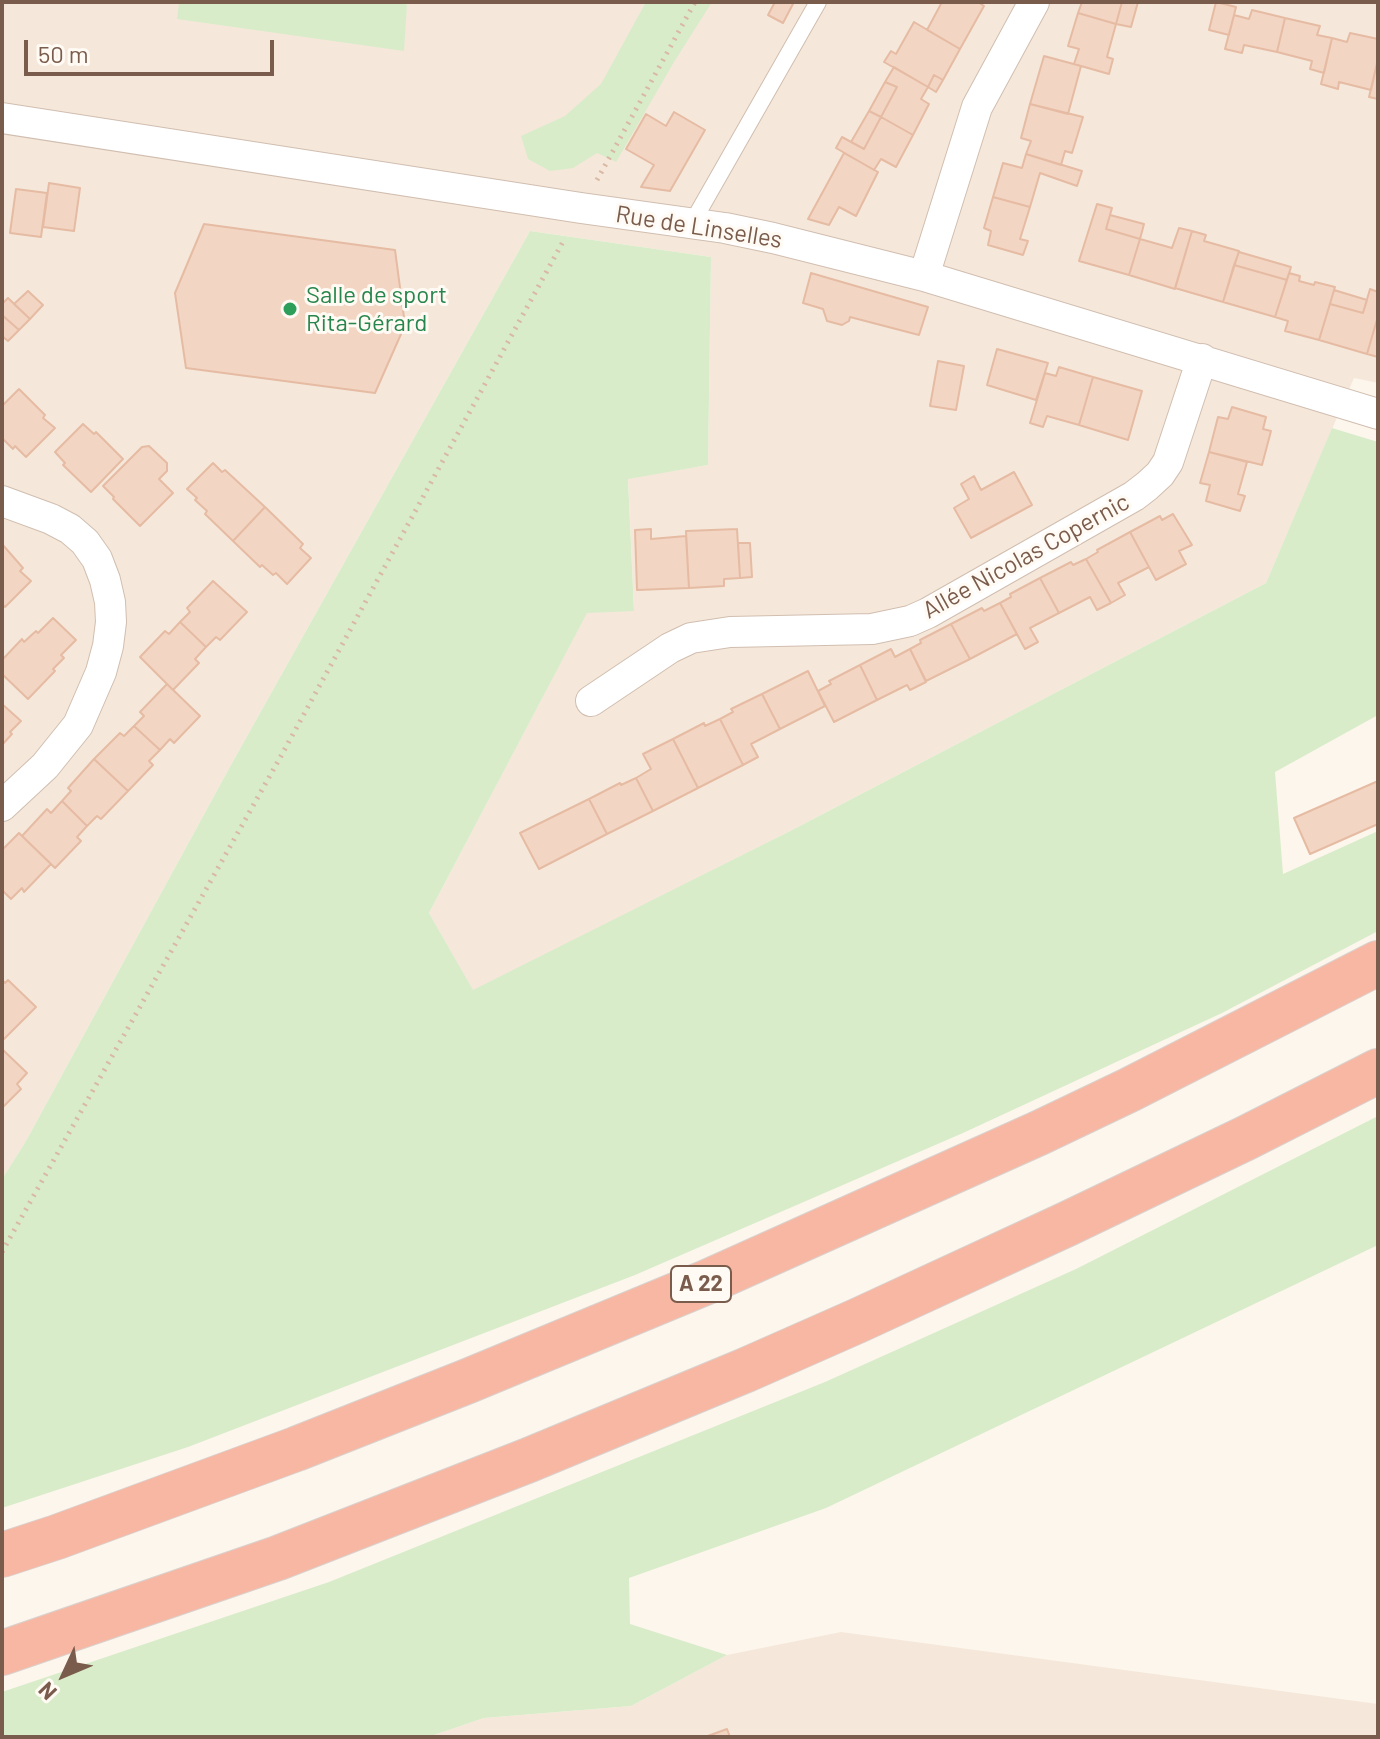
<!DOCTYPE html>
<html>
<head>
<meta charset="utf-8">
<style>
  body { margin:0 }
  #map { position:relative; width:1380px; height:1739px; overflow:hidden; background:#fdf6ec; font-family:Barlow,sans-serif }
  canvas { display:block }
  .frame { position:absolute; inset:0; border:4px solid #7a5c4d; pointer-events:none }
  .north { position:absolute; left:24px; top:1635px; width:80px; height:80px; -webkit-text-stroke:6px #fffaf3; paint-order:stroke; rotate:226deg; font-size:22px; font-weight:700; line-height:32px; text-align:center; color:#7a5c4d }
  .north::after { content:''; display:block; margin:auto; width:28px; height:36px; background:#7a5c4d; clip-path:polygon(50% 0,100% 100%,50% 72%,0 100%) }
  .scale { position:absolute; left:24px; top:40px; width:250px; height:36px; box-sizing:border-box; border:4px solid #7a5c4d; border-top:0; padding-left:10px; font-size:24px; line-height:28px; white-space:nowrap; color:#7a5c4d; -webkit-text-stroke:6px #fffaf3; paint-order:stroke }
</style>
</head>
<body>
<div id="map">
<canvas width="1380" height="1739"></canvas>
<div class="frame"></div>
<div class="north">N</div>
<div class="scale">50 m</div>
</div>
<script>
const g = document.querySelector('canvas').getContext('2d');
g.lineJoin = 'round';
function paint(path, color) { g.fillStyle = color; g.fill(path, 'evenodd'); }
const poly = rows => new Path2D(rows.map(r => 'M' + r).join(''));
function strokePath(path, color, width, dash) { g.strokeStyle = color; g.lineWidth = width; g.lineCap = dash ? 'butt' : 'round'; g.setLineDash(dash || []); g.stroke(path); }
function drawText(font, color, halo, rows, align = 'center') {
  g.font = font + ' Barlow,sans-serif'; g.lineWidth = 6; g.setLineDash([]); g.textBaseline = 'middle'; g.strokeStyle = halo; g.fillStyle = color; for (const [text, x, y, turn = 0] of rows) {
    g.save(); g.translate(x, y); g.rotate((+turn || 0) * Math.PI / 180); g.textAlign = isNaN(turn) ? turn : align; if (halo) g.strokeText(text, 0, 0); g.fillText(text, 0, 0); g.restore();
  }
}
paint(poly([
  [2,2,1378,2,1378,383,1354,378,1266,583,794,829,473,991,429,913,587,612,634,610,628,478,708,465,711,257,530,231,232,763,26,1141,2,1179],
  [841,1632,1378,1704,1378,1737,428,1737,484,1718,631,1706,727,1655]
]), '#f5e8da');
paint(poly([
  [179,2,402,2,407,5,404,51,177,19],
  [646,2,712,2,674,62,616,162,597,153,573,168,550,171,528,159,521,136,565,116,601,84],
  [530,231,711,257,708,465,628,479,634,611,587,613,429,913,473,990,794,829,1266,583,1332,428,1378,442,1378,715,1275,772,1283,874,1378,831,1378,931,1222,1013,963,1133,635,1275,188,1447,2,1508,2,1179,26,1141,232,763],
  [1378,1116,1378,1245,826,1508,629,1578,630,1624,727,1655,631,1706,484,1718,428,1737,2,1737,2,1692,329,1582,825,1382,1076,1269]
]), '#d8ecc9');
const building = poly([
  [775,2,794,2,783,23,768,15,775,2],
  [942,2,978,2,984,6,960,49,927,30,942,2],
  [1082,2,1122,2,1116,24,1078,13,1082,2],
  [1122,2,1138,2,1131,27,1116,24,1122,2],
  [1216,2,1236,7,1229,35,1209,30,1216,2],
  [1252,10,1285,18,1277,52,1244,45,1242,53,1225,49,1234,15,1249,19,1252,10],
  [1078,13,1116,24,1107,57,1113,59,1109,74,1074,64,1079,49,1068,46,1078,13],
  [1285,18,1320,26,1317,35,1332,38,1324,73,1310,69,1312,61,1277,52,1285,18],
  [914,22,960,49,943,80,934,75,928,87,884,62,891,51,896,54,914,22],
  [1350,33,1378,39,1378,59,1371,90,1339,82,1338,89,1321,84,1332,38,1347,42,1350,33],
  [1044,56,1081,66,1068,114,1030,104,1044,56],
  [1378,59,1378,99,1369,97,1378,59],
  [894,67,928,87,921,99,929,104,913,135,881,117,897,87,885,82,894,67],
  [934,75,943,80,936,92,928,87,934,75],
  [885,82,897,87,881,117,869,111,885,82],
  [1030,104,1083,117,1072,153,1065,151,1061,165,1026,154,1031,141,1021,138,1030,104],
  [869,111,881,117,864,149,851,142,869,111],
  [674,112,705,130,670,191,641,187,654,165,626,149,646,114,666,126,674,112],
  [881,117,913,135,896,167,881,159,874,170,836,148,842,137,864,149,881,117],
  [844,153,878,172,856,216,839,207,829,225,808,219,844,153],
  [1026,154,1082,171,1077,186,1040,173,1030,207,993,197,1003,163,1022,168,1026,154],
  [49,183,80,188,74,231,43,227,49,183],
  [16,189,47,193,41,237,10,233,16,189],
  [993,197,1030,207,1020,239,1028,241,1023,255,988,245,991,231,984,228,993,197],
  [1097,204,1112,208,1106,229,1140,239,1129,275,1079,261,1097,204],
  [1110,215,1144,224,1140,239,1106,229,1110,215],
  [204,224,395,250,405,325,375,393,186,368,175,293,204,224],
  [1179,228,1192,231,1175,289,1129,275,1140,239,1172,248,1179,228],
  [1192,231,1206,235,1204,241,1239,251,1223,302,1175,288,1192,231],
  [1239,252,1291,267,1287,280,1234,265,1239,252],
  [1234,265,1287,280,1275,317,1223,302,1234,265],
  [811,273,928,307,919,335,850,317,849,321,842,325,827,321,823,309,803,303,811,273],
  [1289,273,1300,276,1299,281,1314,285,1315,282,1335,287,1319,340,1285,331,1288,321,1275,317,1289,273],
  [1370,289,1378,292,1378,316,1367,354,1319,340,1330,304,1363,313,1370,289],
  [1334,290,1367,300,1363,313,1330,304,1334,290],
  [28,291,43,305,30,319,14,304,28,291],
  [8,298,30,319,19,330,2,315,2,304,8,298],
  [2,315,19,330,8,341,2,336,2,315],
  [1378,316,1378,357,1367,354,1378,316],
  [997,349,1048,363,1036,400,987,385,997,349],
  [938,361,964,366,956,410,930,406,938,361],
  [1059,367,1093,377,1079,425,1047,416,1043,427,1030,423,1045,373,1056,376,1059,367],
  [1093,377,1142,391,1128,440,1079,425,1093,377],
  [19,389,45,415,43,418,55,428,26,457,15,446,13,449,2,438,2,406,19,389],
  [1232,407,1266,417,1263,429,1271,431,1262,465,1209,452,1218,417,1228,419,1232,407],
  [83,424,94,434,96,432,123,459,91,492,63,465,65,463,55,452,83,424],
  [149,446,167,463,167,471,159,479,173,493,140,526,113,499,114,497,103,486,142,447,149,446],
  [1209,452,1247,462,1238,494,1245,496,1240,511,1206,501,1210,485,1200,483,1209,452],
  [213,463,222,472,225,470,265,507,233,541,205,514,207,511,195,500,197,498,187,489,213,463],
  [1014,472,1032,505,971,538,954,508,969,499,961,484,974,476,981,490,1014,472],
  [265,507,303,544,300,548,311,558,287,584,276,573,273,575,262,565,260,567,233,541,265,507],
  [1173,514,1192,545,1179,551,1186,564,1156,580,1130,532,1160,516,1162,520,1173,514],
  [651,529,651,539,686,536,689,588,637,590,635,530,651,529],
  [737,529,740,578,724,579,724,586,689,588,686,531,737,529],
  [1130,532,1149,567,1118,583,1125,595,1111,603,1086,559,1098,552,1097,550,1130,532],
  [738,543,750,543,752,577,740,578,738,543],
  [2,544,23,568,20,571,31,581,5,607,2,604,2,544],
  [1086,559,1111,603,1097,610,1090,597,1059,613,1040,578,1071,562,1073,565,1086,559],
  [1040,578,1059,613,1030,628,1038,642,1025,649,1000,603,1011,597,1010,594,1040,578],
  [213,581,247,612,220,640,216,637,206,647,180,622,190,612,187,608,213,581],
  [1000,603,1017,634,970,659,951,624,982,608,984,611,1000,603],
  [53,618,76,640,61,655,64,658,53,669,55,671,28,699,2,674,2,660,22,639,24,642,36,631,38,633,53,618],
  [180,622,206,647,195,659,199,663,173,690,140,657,165,631,169,634,180,622],
  [951,624,970,659,926,681,910,649,921,643,920,640,951,624],
  [891,649,895,657,910,649,926,682,910,690,907,685,877,700,860,665,891,649],
  [860,665,877,700,834,722,818,691,831,684,829,681,860,665],
  [808,671,825,706,780,729,762,694,808,671],
  [167,684,200,716,174,743,170,739,160,750,134,726,144,716,140,712,167,684],
  [762,694,780,729,751,744,758,757,743,765,720,719,733,712,731,709,762,694],
  [2,704,21,721,10,732,12,734,2,745,2,704],
  [720,719,743,765,698,788,673,739,704,723,705,726,720,719],
  [134,726,160,750,149,761,153,765,128,791,94,759,120,733,124,736,134,726],
  [673,739,698,788,653,811,636,778,651,769,643,754,673,739],
  [94,759,128,791,101,819,97,816,87,826,62,801,71,791,68,788,94,759],
  [636,778,653,811,607,834,589,799,620,783,621,785,636,778],
  [1378,781,1378,824,1310,854,1294,818,1378,781],
  [589,799,607,834,539,869,520,833,589,799],
  [62,801,87,826,77,837,81,841,55,868,22,836,47,809,51,813,62,801],
  [19,833,51,864,24,892,22,888,11,899,2,890,2,850,19,833],
  [2,980,5,983,8,980,36,1007,4,1039,2,1037,2,980],
  [2,1049,27,1073,17,1084,21,1089,2,1108,2,1049],
  [727,1729,730,1737,705,1737,727,1729]
]);
paint(building, '#f3d5c3');
strokePath(building, '#e6bba3', 2);
const lane = poly([
  [692,223,818,2]
]);
const street = poly([
  [2,118,581,208,725,228,773,238,924,276,1378,414],
  [924,276,977,107,1034,2],
  [2,501,51,519,70,529,85,542,97,559,105,580,110,602,111,622,108,646,101,672,78,725,45,766,2,806],
  [591,701,670,648,691,638,730,632,872,629,910,621,928,613,1134,496,1147,486,1160,474,1168,462,1202,359]
]);
const highway = poly([
  [2,1555,57,1537,296,1449,468,1381,707,1282,1039,1133,1129,1090,1378,963],
  [2,1653,278,1558,529,1460,746,1370,857,1321,1067,1224,1246,1138,1378,1071]
]);
strokePath(lane, '#d1beb0', 18);
strokePath(street, '#d1beb0', 32);
strokePath(highway, '#dad1cd', 46);
strokePath(poly([
  [597,180,695,2],
  [2,1252,281,756,565,238]
]), '#d9b8a5', 5, [2, 6]);
strokePath(lane, '#fff', 16);
strokePath(street, '#fff', 30);
strokePath(highway, '#f7b7a3', 44);
for (const [x, y, r, color] of [
  [290,309,8,"#2e9e5b"]
]) { const dot = new Path2D(); dot.arc(x, y, r, 0, 2 * Math.PI); g.fillStyle = color; g.fill(dot); strokePath(dot, '#fffaf3', 3); }
for (const [x, y, w] of [
  [701,1284,60]
]) { const box = new Path2D(); box.roundRect(x - w / 2, y - 18, w, 36, 6); g.fillStyle = '#fffaf3'; g.fill(box); strokePath(box, '#7a5c4d', 2); }
drawText('bold 22px', '#7a5c4d', null, [
  ["A 22",701,1284]
]);
drawText('24px', '#7a5c4d', '#fffaf3', [
  ["Rue de Linselles",699,227,9],
  ["Allée Nicolas Copernic",1026,556,-29]
]);
drawText('24px', '#27864d', '#fffaf3', [
  ["Salle de sport",306,295],
  ["Rita-Gérard",306,323]
], 'left');
</script>
</body>
</html>
